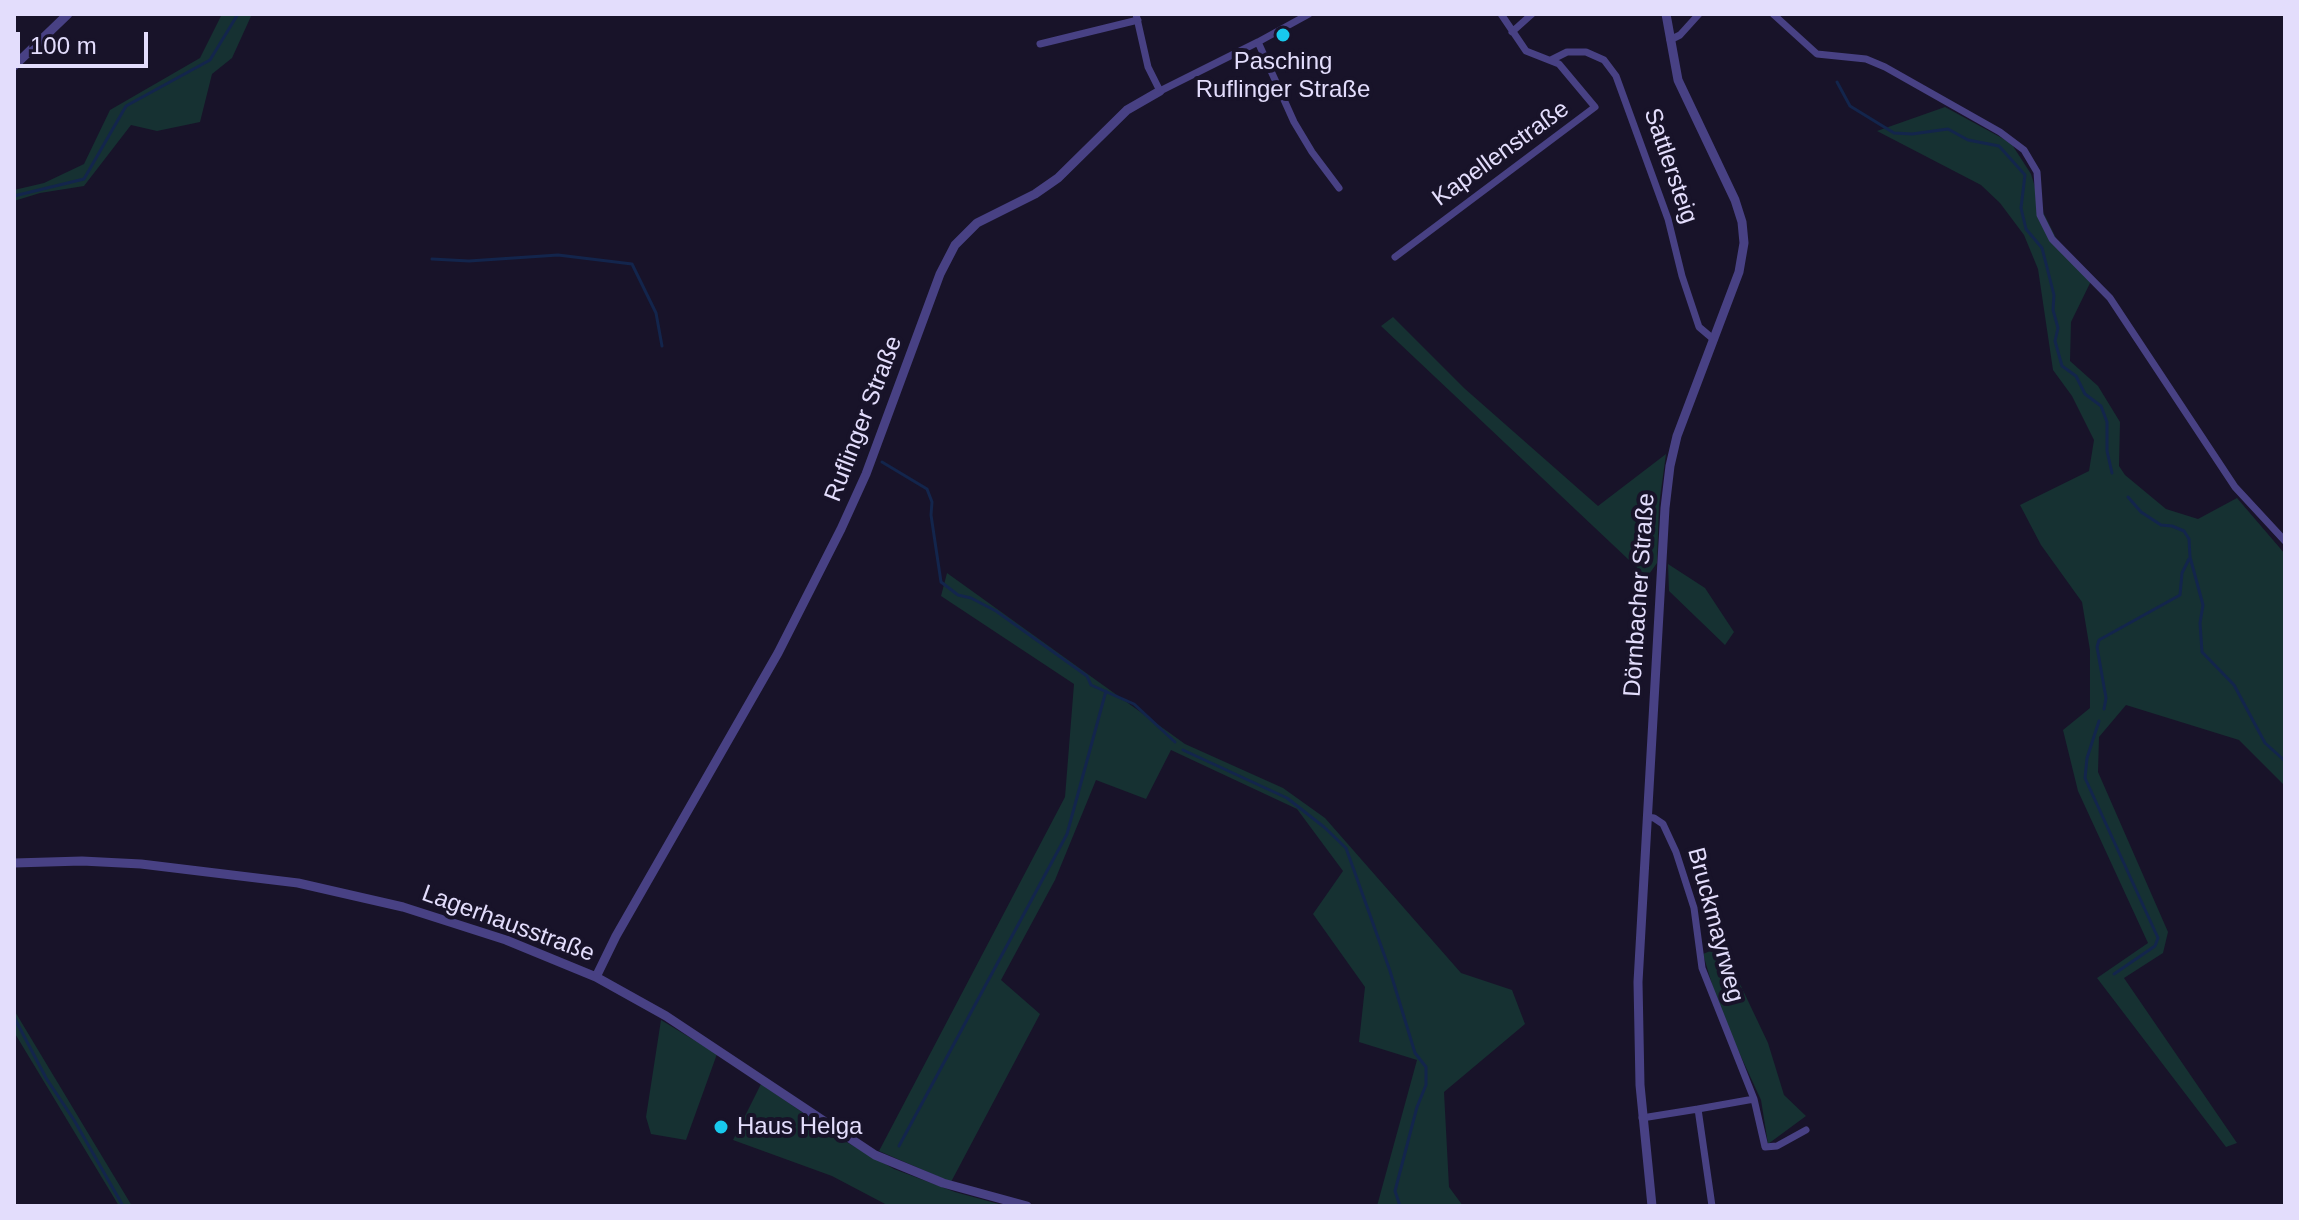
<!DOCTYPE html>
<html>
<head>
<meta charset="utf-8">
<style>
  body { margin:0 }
  #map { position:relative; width:2299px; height:1220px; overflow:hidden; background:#181329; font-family:Arial,sans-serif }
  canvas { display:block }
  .frame { position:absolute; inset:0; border:16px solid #e3ddfc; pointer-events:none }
  .scale { position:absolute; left:16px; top:32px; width:132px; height:36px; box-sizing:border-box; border:4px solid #e3ddfc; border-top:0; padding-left:10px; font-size:24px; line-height:28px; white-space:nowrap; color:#e3ddfc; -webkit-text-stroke:6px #181329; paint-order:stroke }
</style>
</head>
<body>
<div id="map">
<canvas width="2299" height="1220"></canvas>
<div class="frame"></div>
<div class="scale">100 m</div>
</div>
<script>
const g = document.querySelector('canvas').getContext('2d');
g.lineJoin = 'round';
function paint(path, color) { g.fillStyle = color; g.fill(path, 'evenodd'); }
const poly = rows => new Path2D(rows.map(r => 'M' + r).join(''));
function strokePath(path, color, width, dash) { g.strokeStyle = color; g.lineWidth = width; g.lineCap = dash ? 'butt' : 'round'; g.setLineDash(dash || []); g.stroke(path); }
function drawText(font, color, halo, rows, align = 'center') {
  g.font = font + ' Arial,sans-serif'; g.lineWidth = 8; g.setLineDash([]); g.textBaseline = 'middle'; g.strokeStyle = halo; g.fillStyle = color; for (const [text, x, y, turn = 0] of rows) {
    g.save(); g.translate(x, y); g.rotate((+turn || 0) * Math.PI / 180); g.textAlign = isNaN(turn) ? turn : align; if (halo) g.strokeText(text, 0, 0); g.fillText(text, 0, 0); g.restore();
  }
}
paint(poly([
  [222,14,252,14,232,58,212,74,200,122,157,131,131,125,84,186,40,193,14,201,14,190,44,183,84,164,110,110,200,58],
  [1945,107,2011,143,2031,174,2042,210,2058,242,2093,277,2071,322,2070,361,2098,386,2120,422,2119,466,2125,475,2166,509,2198,519,2237,498,2285,554,2285,786,2239,740,2126,705,2099,737,2098,772,2168,932,2163,953,2124,978,2237,1143,2226,1147,2097,978,2148,943,2078,791,2063,730,2090,708,2090,650,2082,602,2041,545,2020,505,2089,471,2094,440,2072,396,2053,370,2038,269,2024,235,2000,203,1981,185,1877,131],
  [1393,317,1464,388,1598,506,1666,454,1659,505,1657,563,1647,577,1381,326],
  [1668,564,1705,588,1734,632,1725,645,1669,591],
  [947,573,1185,744,1283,788,1325,818,1461,973,1512,990,1525,1024,1444,1092,1449,1187,1463,1206,1377,1206,1417,1060,1359,1042,1365,987,1313,914,1343,871,1297,809,1171,750,1146,799,1096,780,1055,880,1001,980,1040,1014,951,1182,879,1151,1065,797,1074,684,941,596],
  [1722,946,1768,1043,1784,1095,1806,1116,1768,1144,1761,1100,1720,1011,1703,954],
  [14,1010,94,1143,132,1206,119,1206,14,1032],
  [661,1020,717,1054,686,1140,651,1134,646,1117],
  [761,1084,843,1140,894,1169,955,1192,1006,1206,889,1206,832,1176,733,1140]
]), '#163132');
strokePath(poly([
  [1837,82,1850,106,1894,133,1912,134,1948,129,1968,140,1999,146,2025,175,2021,208,2026,229,2042,248,2054,295,2053,310,2058,328,2055,341,2062,366,2076,376,2085,394,2101,406,2107,422,2107,451,2112,473],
  [14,196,84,179,126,106,210,60,238,14],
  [432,259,469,261,558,255,632,264,656,313,662,346],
  [882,462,927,489,932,502,931,515,941,582,958,595,971,598,996,611,1087,676,1091,685,1134,704,1175,742],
  [2128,497,2141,512,2161,525,2172,526,2184,531,2189,539,2190,557,2203,605,2200,623,2202,652,2234,685,2265,743,2285,761],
  [2104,709,2106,698,2097,647,2099,640,2180,595,2182,573,2189,559],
  [2099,721,2087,758,2085,778,2158,938,2155,946,2114,974],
  [1183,750,1287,798,1324,827,1346,848,1390,971,1415,1053,1426,1067,1426,1085,1417,1107,1395,1191,1400,1206],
  [14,1017,46,1078,74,1120,123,1206],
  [899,1146,1067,834,1106,691]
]), '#13254c', 3);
strokePath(poly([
  [1136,14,1148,67,1160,91,1258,42,1309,14],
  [1773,14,1817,54,1866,59,1885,67,2000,132,2024,150,2037,172,2040,215,2052,239,2110,298,2235,487,2285,541],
  [1512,32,1532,14],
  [1670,40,1680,35,1699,14],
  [1258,42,1294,122,1312,152,1339,188],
  [1040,44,1138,20],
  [1551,60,1567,52,1586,52,1604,60,1616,76,1668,219,1682,276,1699,327,1712,338],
  [1395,257,1595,107,1559,64,1526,51,1501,14],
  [1647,817,1654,818,1663,824,1676,852,1694,908,1702,968,1754,1099],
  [1698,1109,1754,1099,1765,1147,1777,1146,1806,1130],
  [1642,1118,1698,1109,1712,1206]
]), '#484184', 7);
strokePath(poly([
  [14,66,68,14],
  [14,863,82,861,141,864,298,883,403,907,506,940,596,977,666,1016,875,1155,943,1183,1027,1206],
  [596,977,616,936,778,653,841,529,866,474,940,274,955,245,977,223,1035,194,1058,178,1127,110,1160,91],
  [1652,1206,1640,1085,1638,982,1665,508,1670,466,1677,436,1739,272,1744,243,1742,222,1735,200,1678,80,1666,14]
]), '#484184', 9);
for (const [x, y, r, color] of [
  [1283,35,8,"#18c9ed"],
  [721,1127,8,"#18c9ed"]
]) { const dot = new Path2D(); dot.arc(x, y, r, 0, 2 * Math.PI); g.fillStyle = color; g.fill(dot); strokePath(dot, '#181329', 3); }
drawText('24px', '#e3ddfc', '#181329', [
  ["Pasching",1283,62],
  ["Ruflinger Straße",1283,90],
  ["Haus Helga",737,1127,"left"]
]);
drawText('24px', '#e3ddfc', '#181329', [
  ["Kapellenstraße",1501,154,-36],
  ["Sattlersteig",1670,166,71],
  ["Ruflinger Straße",864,419,-69],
  ["Dörnbacher Straße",1640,595,-86],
  ["Lagerhausstraße",508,924,20],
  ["Bruckmayrweg",1715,925,75]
]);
</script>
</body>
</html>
